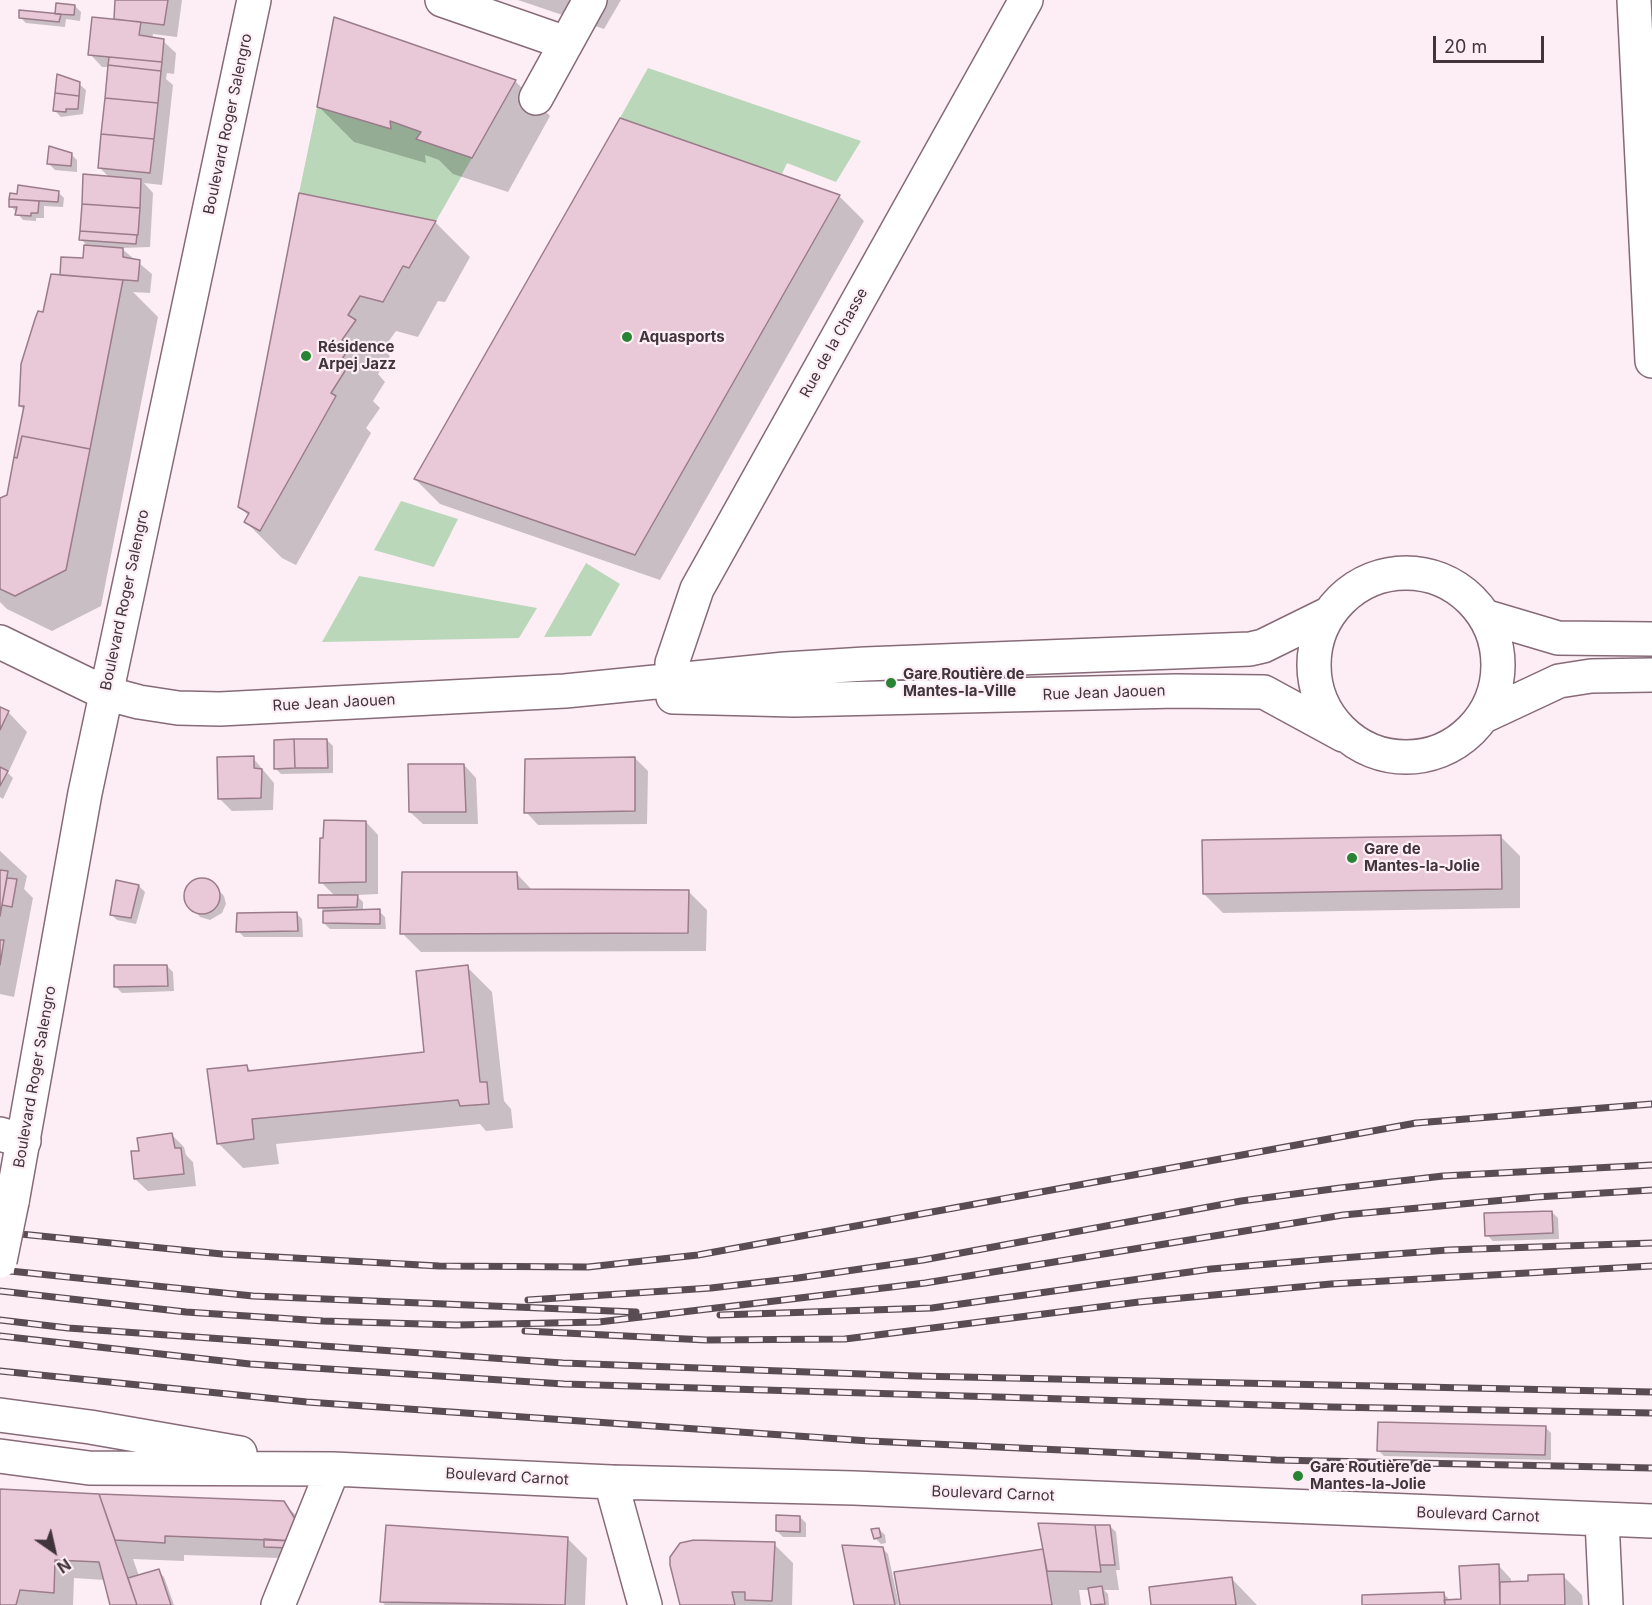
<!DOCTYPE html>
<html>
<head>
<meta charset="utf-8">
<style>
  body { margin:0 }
  #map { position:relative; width:1652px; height:1605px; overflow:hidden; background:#fceef4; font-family:Inter,sans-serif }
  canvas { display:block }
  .north { position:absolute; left:24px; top:1521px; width:60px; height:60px; -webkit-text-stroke:4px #fceef4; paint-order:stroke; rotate:146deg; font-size:16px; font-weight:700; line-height:24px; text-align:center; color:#41343b }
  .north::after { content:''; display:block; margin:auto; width:21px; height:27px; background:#41343b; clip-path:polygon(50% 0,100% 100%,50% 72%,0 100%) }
  .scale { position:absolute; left:1433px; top:36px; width:111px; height:27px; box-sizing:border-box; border:3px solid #41343b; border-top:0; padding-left:8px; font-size:18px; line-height:21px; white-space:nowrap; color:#41343b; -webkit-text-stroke:4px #fceef4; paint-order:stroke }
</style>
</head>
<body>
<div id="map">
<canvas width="1652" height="1605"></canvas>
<div class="north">N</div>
<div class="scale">20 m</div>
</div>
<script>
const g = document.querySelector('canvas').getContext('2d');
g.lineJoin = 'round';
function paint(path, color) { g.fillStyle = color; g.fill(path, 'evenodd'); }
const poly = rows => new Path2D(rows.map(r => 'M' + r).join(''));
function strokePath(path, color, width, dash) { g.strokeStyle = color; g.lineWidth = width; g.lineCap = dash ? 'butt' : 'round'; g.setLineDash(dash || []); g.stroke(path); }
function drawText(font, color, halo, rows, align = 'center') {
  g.font = font + ' Inter,sans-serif'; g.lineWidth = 4.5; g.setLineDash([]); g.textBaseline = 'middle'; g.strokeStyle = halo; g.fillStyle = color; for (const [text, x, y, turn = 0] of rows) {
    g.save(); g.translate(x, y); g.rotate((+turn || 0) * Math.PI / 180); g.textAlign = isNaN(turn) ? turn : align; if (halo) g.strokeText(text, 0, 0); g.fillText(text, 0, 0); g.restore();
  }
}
paint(poly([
  [648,68,861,141,836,182,787,163,782,174,620,118],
  [317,107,391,129,390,121,421,132,416,139,472,158,436,221,299,193],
  [401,501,458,519,434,567,374,550],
  [586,563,620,584,591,636,544,637],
  [359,576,537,608,519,638,322,642]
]), '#bad7ba');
paint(poly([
  [117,0,182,0,177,37,153,34,152,39,163,41,176,53,174,74,167,73,166,79,173,85,162,185,144,183,153,193,150,247,121,248,152,274,150,293,133,292,158,317,101,606,52,631,7,609,0,602,0,500,9,496,24,410,20,406,44,313,64,277,84,259,88,247,81,239,81,231,110,178,100,168,110,67,102,67,90,54,115,21],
  [518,0,621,0,604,29],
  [75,6,81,12,80,21,66,19,65,27,26,23,20,17,56,15],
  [515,81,550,116,508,192,453,174,439,160,425,155,426,163,354,142,318,106],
  [79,84,86,90,83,114,61,117,55,111],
  [71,154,77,160,77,172,55,170,49,164],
  [58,192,64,198,63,207,44,206,44,218,36,218,36,221,23,220,11,206,11,195],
  [300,195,435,222,470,257,445,302,438,301,418,337,396,331,383,349,390,356,378,374,385,382,373,401,380,408,366,428,371,433,296,565,282,558,246,522,249,516,239,506],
  [839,196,864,221,660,580,440,504,415,479],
  [0,708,8,712,27,732,8,773,13,778,3,799,0,797],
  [327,740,333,746,333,773,281,774,275,768],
  [253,758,274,783,273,810,232,811,219,798],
  [635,758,648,771,647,824,538,825,526,812],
  [464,765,476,778,478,824,423,824,410,812],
  [366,822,378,835,378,894,356,895,363,902,363,911,379,911,385,917,386,929,330,929,324,923,325,912,320,907,335,896,321,882],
  [1501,837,1520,856,1520,908,1223,913,1204,894],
  [0,851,27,876,24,889,33,898,14,997,0,994],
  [516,873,533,891,688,891,707,910,706,951,421,952,402,933],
  [197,880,212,883,224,896,226,904,222,913,210,920,200,917,186,898,189,886],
  [117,882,139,886,145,892,136,924,117,920,111,914],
  [296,913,302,919,303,937,244,937,238,931],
  [167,966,173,972,174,991,122,993,116,987],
  [467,967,492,992,504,1101,511,1109,513,1128,486,1131,480,1124,276,1144,279,1164,243,1168,218,1143,247,1066,252,1072,425,1053],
  [171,1134,184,1147,186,1155,193,1162,196,1186,148,1191,135,1179,140,1153],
  [1552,1212,1558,1218,1559,1239,1493,1241,1487,1235],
  [1545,1427,1551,1433,1551,1460,1384,1456,1378,1450],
  [0,1491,283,1503,303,1522,313,1559,184,1555,184,1561,133,1559,139,1576,158,1571,164,1577,174,1605,111,1605,105,1580,74,1578,73,1605,0,1605],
  [800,1517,806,1523,806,1537,783,1537,777,1531],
  [1110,1526,1116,1532,1120,1570,1116,1570,1119,1590,1104,1590,1108,1594,1109,1605,1092,1605,1090,1590,1079,1590,1081,1605,902,1605],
  [879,1529,885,1535,886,1543,881,1544,875,1538],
  [568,1539,587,1558,585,1605,385,1605,382,1602],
  [774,1544,793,1563,792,1605,682,1605],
  [882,1548,888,1554,899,1605,856,1605],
  [1499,1566,1511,1579,1511,1583,1563,1576,1582,1595,1583,1605,1364,1605,1444,1594,1451,1601,1462,1601],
  [1232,1579,1257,1605,1152,1605]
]), '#0003');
const building = poly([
  [115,0,168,0,164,25,114,19,115,0],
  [56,3,75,5,74,15,55,14,56,3],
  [19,10,61,14,59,22,19,18,19,10],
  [92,17,141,22,139,35,164,39,162,62,88,55,92,17],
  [334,17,516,80,472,158,416,139,421,132,390,121,391,129,317,107,334,17],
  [109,57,162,62,161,71,108,65,109,57],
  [108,65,161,71,158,103,105,98,108,65],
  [57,74,80,82,79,96,55,93,57,74],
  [55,93,79,96,78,109,66,109,66,112,53,111,55,93],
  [105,98,158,103,154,139,101,134,105,98],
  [620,118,840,195,635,555,414,479,620,118],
  [101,134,154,139,150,173,98,168,101,134],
  [49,146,72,153,71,166,47,164,49,146],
  [83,174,141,179,140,208,82,204,83,174],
  [18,185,59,191,58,202,9,199,10,193,17,194,18,185],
  [299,193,436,221,409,268,403,266,383,302,360,296,348,315,356,320,342,340,351,345,337,367,345,371,331,393,336,396,260,531,244,522,249,513,238,507,299,193],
  [9,199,39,201,38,213,31,213,31,216,15,215,17,207,9,207,9,199],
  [82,204,140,208,138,235,80,231,82,204],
  [80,231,137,235,136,244,79,240,80,231],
  [84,245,123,248,123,257,140,260,138,281,60,275,61,257,83,258,84,245],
  [51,274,123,280,90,449,22,436,17,458,14,457,24,406,19,406,21,364,35,319,38,311,43,312,51,274],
  [22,436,90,449,66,570,15,596,0,589,0,498,7,495,14,457,17,458,22,436],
  [0,707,9,711,0,730,0,707],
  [294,739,295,768,274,769,274,740,294,739],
  [294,739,327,739,328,768,295,768,294,739],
  [254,756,254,768,262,769,261,798,218,799,217,757,254,756],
  [635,757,635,811,524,813,525,759,635,757],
  [408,764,464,764,466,812,409,812,408,764],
  [0,767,8,771,0,786,0,767],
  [324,820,366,821,366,882,319,883,320,838,323,838,324,820],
  [1501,835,1502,889,1203,894,1202,840,1501,835],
  [0,870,8,871,0,916,0,870],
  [402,872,517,872,518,889,689,890,688,933,400,934,402,872],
  [7,878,17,879,12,907,2,905,7,878],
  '184 896a18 18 0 1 1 36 0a18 18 0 1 1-36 0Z',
  [116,880,139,885,131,918,110,915,116,880],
  [318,895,358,895,357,907,318,908,318,895],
  [380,909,380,924,323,923,323,911,380,909],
  [297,912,298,931,236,932,237,913,297,912],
  [0,940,4,940,0,965,0,940],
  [114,965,167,965,168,986,114,987,114,965],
  [468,965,480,1082,487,1082,489,1104,460,1106,458,1100,252,1119,254,1139,217,1144,207,1069,247,1065,248,1071,424,1052,416,971,468,965],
  [172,1133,175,1148,181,1148,184,1174,134,1179,131,1151,139,1151,137,1138,172,1133],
  [1552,1211,1553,1233,1485,1236,1484,1213,1552,1211],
  [1378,1422,1546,1426,1545,1455,1377,1451,1378,1422],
  [0,1489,99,1494,137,1605,110,1605,99,1562,55,1560,54,1593,20,1590,16,1605,0,1605,0,1489],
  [99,1494,284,1501,300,1527,294,1541,165,1536,165,1543,115,1540,99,1494],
  [776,1515,800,1516,800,1532,776,1531,776,1515],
  [1038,1523,1095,1525,1101,1572,1047,1571,1038,1523],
  [386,1525,568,1537,565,1605,380,1602,386,1525],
  [1095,1525,1110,1525,1115,1565,1100,1565,1095,1525],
  [879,1528,881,1537,874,1539,871,1529,879,1528],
  [264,1539,294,1541,290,1548,264,1547,264,1539],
  [694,1540,775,1542,772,1601,745,1600,745,1592,732,1592,735,1605,680,1605,670,1565,670,1557,680,1543,694,1540],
  [842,1545,883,1547,895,1605,854,1605,842,1545],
  [1043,1549,1052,1605,900,1605,894,1572,1043,1549],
  [1499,1564,1500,1605,1445,1605,1444,1600,1461,1599,1459,1566,1499,1564],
  [159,1569,171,1605,137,1605,128,1578,159,1569],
  [1564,1574,1565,1605,1500,1605,1500,1582,1528,1581,1528,1575,1564,1574],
  [1232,1577,1236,1605,1151,1605,1149,1587,1232,1577],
  [1102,1586,1105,1604,1091,1605,1088,1588,1102,1586],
  [1444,1592,1445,1605,1362,1605,1362,1595,1444,1592]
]);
paint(building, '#e9c8d7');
strokePath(building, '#9b7c8b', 1.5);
const minor = poly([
  [442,0,566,43],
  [1634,0,1652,361],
  [536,98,590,0],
  '1314 665a92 92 0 1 1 184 0a92 92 0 1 1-184 0Z',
  [1484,616,1558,638,1652,639],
  [105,693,139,702,178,708,220,709,565,691,785,669,865,664,1250,649,1263,646,1328,614],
  [673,697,672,663,697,589,1026,0],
  [675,697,794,700,1176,691,1264,692,1343,735],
  [1482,717,1559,681,1591,676,1652,675],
  [0,1134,24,1141],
  [0,1415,90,1427,240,1453],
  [0,1456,89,1468,333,1469,611,1482,854,1488,1652,1521],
  [611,1482,645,1605],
  [1602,1520,1606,1605],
  [278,1605,333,1469]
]);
const secondary = poly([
  [0,642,105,693],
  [12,1202,85,793,254,0]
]);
strokePath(minor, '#876a78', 36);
strokePath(secondary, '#876a78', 36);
strokePath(minor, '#fff', 33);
strokePath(secondary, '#fff', 33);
const rail = poly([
  [0,1232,222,1254,439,1266,588,1267,698,1255,1416,1123,1652,1104],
  [0,1270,253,1296,636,1312],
  [0,1291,186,1312,323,1321,456,1325,599,1322,925,1283,1343,1215,1537,1197,1652,1190],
  [528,1300,711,1288,798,1278,923,1260,1241,1201,1340,1188,1443,1176,1652,1165],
  [720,1315,932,1308,1211,1269,1328,1259,1448,1250,1652,1243],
  [0,1320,68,1328,563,1363,917,1376,1652,1392],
  [525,1331,706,1340,845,1339,1139,1302,1331,1284,1652,1266],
  [0,1336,250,1364,564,1384,1331,1407,1652,1413],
  [0,1371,307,1402,869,1441,1276,1460,1652,1468]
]);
strokePath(rail, '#594c53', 7);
strokePath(rail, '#fceef4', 4.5, [14]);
const secondaryBridge = poly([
  [0,1261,12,1202]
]);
strokePath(secondaryBridge, '#876a78', 36, []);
strokePath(secondaryBridge, '#fff', 33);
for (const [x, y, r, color] of [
  [627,337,6,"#288334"],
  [306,356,6,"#288334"],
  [891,683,6,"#288334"],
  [1352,858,6,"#288334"],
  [1298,1476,6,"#288334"]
]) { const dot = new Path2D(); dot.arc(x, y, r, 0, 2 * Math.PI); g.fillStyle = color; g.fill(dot); strokePath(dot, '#fceef4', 2); }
drawText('15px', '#41343b', '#fceef4', [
  ["Boulevard Roger Salengro",228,124,-78],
  ["Rue de la Chasse",834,343,-61],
  ["Boulevard Roger Salengro",125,600,-78],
  ["Rue Jean Jaouen",1104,693,-2],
  ["Rue Jean Jaouen",334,703,-3],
  ["Boulevard Roger Salengro",35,1077,-80],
  ["Boulevard Carnot",507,1477,3],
  ["Boulevard Carnot",993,1494,2],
  ["Boulevard Carnot",1478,1515,2]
]);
drawText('bold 15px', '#41343b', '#fceef4', [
  ["Aquasports",639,337],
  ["Résidence",318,347],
  ["Arpej Jazz",318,364],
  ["Gare Routière de",903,674],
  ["Mantes-la-Ville",903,691],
  ["Gare de",1364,849],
  ["Mantes-la-Jolie",1364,866],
  ["Gare Routière de",1310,1467],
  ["Mantes-la-Jolie",1310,1484]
], 'left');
</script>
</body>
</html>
